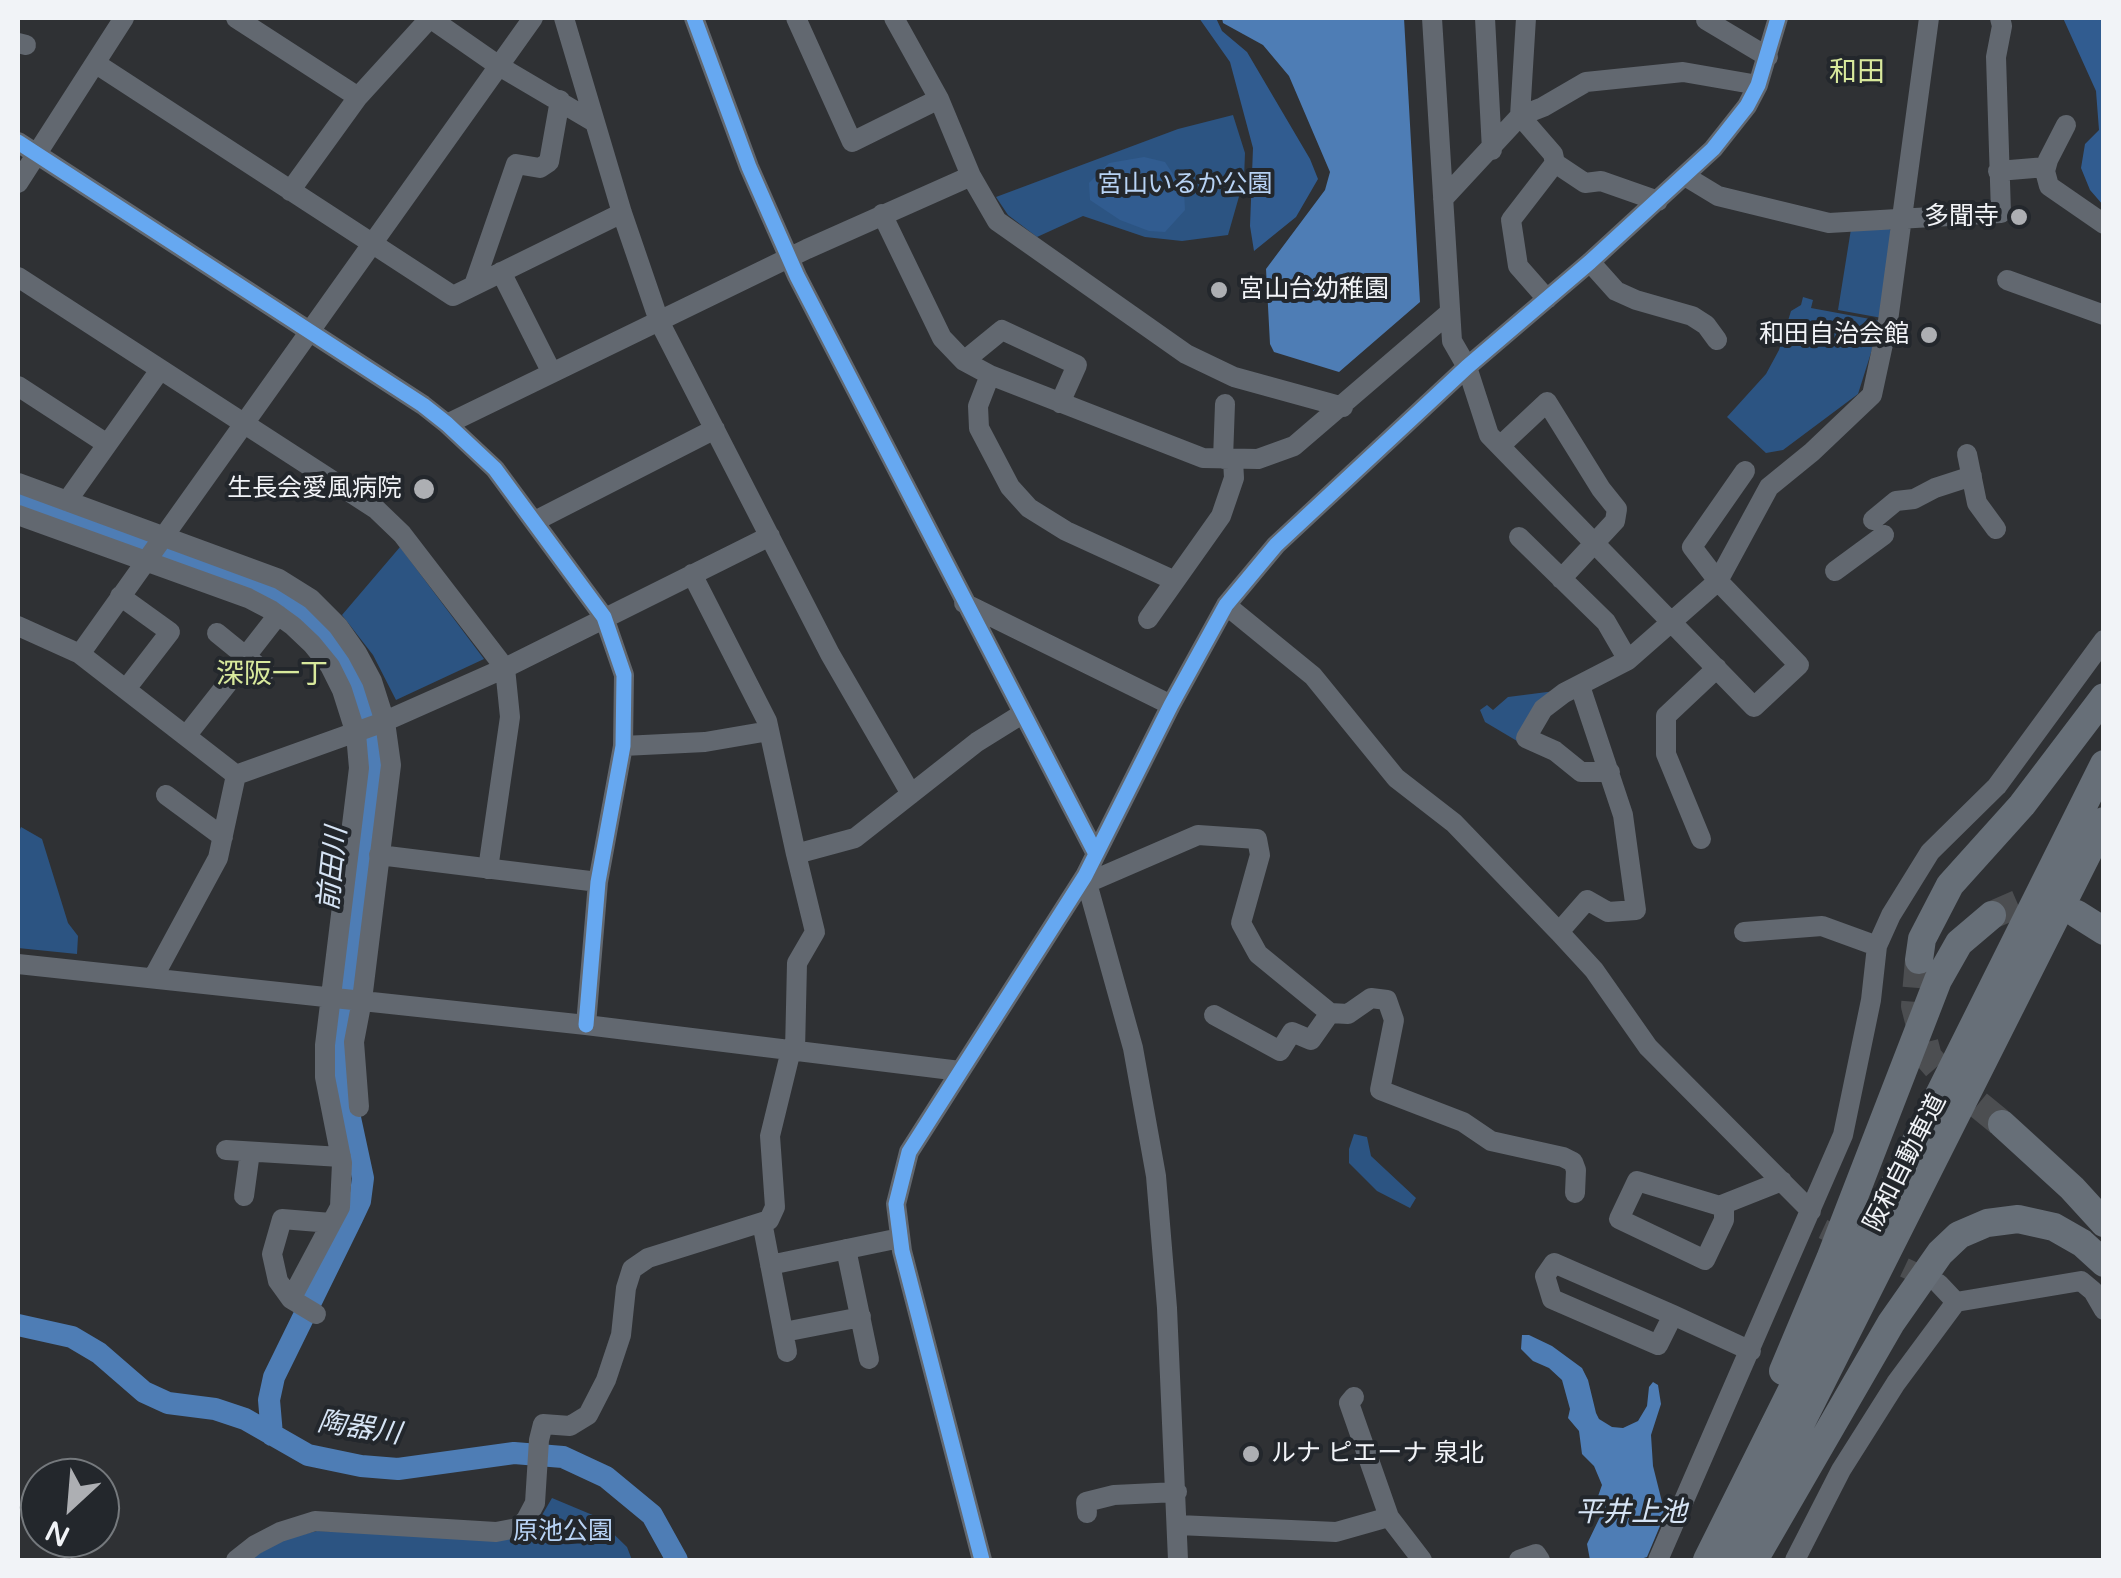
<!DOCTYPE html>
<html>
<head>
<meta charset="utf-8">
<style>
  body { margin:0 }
  #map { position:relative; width:2121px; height:1578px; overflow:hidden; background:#2f3134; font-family:"Varela Round",sans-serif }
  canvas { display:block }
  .frame { position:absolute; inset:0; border:20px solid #f1f3f7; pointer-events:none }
  .north { position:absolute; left:20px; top:1458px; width:100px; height:100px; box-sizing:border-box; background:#23272c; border:2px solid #75797d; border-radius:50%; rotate:206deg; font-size:28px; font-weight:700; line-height:40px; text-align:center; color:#f1f3f7 }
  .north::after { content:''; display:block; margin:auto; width:35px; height:45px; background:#adafb3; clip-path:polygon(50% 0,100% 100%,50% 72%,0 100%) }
</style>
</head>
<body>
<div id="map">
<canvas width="2121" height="1578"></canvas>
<div class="frame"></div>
<div class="north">N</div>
</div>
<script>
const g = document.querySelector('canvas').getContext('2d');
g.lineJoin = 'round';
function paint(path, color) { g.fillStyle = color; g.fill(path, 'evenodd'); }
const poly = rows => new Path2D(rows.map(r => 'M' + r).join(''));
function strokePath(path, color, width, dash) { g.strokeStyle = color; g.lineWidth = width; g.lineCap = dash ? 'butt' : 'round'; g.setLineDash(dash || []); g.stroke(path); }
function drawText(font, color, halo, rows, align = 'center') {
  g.font = font + ' "Varela Round","Noto Sans JP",sans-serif'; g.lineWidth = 8; g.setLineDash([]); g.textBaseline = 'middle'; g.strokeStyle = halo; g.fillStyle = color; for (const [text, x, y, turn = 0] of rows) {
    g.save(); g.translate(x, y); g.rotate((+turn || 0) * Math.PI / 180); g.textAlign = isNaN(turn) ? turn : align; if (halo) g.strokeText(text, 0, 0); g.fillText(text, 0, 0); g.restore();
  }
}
paint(poly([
  [1233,115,1245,153,1244,179,1228,235,1182,241,1145,237,1083,216,1037,237,1008,215,996,197,1178,129],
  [1887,227,1894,233,1882,318,1838,310,1851,229],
  [1803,297,1813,300,1811,308,1881,321,1858,394,1783,450,1766,453,1727,417,1766,374,1779,350,1791,311,1801,305],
  [400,547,484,659,396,700,373,655,342,615],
  [1555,691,1517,741,1485,722,1480,710,1487,705,1493,710,1508,697],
  [21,827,42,839,68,923,78,936,77,954,18,948,18,834],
  [1354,1134,1367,1137,1371,1156,1416,1198,1410,1208,1377,1191,1349,1163,1349,1149],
  [552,1498,595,1516,627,1547,632,1560,248,1560,284,1539,317,1531,512,1537,534,1529]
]), '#2c5482');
paint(poly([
  [1199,18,1216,18,1222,31,1247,52,1310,159,1318,179,1296,217,1254,251,1250,226,1253,148,1230,62],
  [2063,18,2103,18,2103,205,2090,190,2081,168,2085,144,2099,130,2096,91],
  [1144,157,1165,162,1184,191,1185,210,1165,232,1149,231,1120,220,1090,200,1089,183,1109,163]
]), '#315c90');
paint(poly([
  [1222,18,1404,18,1420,302,1339,372,1274,352,1270,344,1266,269,1325,190,1330,172,1289,76,1263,45,1223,23],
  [1522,1335,1529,1335,1552,1346,1582,1368,1588,1380,1596,1413,1599,1419,1612,1427,1623,1428,1638,1421,1647,1406,1649,1387,1653,1382,1658,1385,1661,1404,1651,1435,1653,1466,1665,1514,1647,1557,1637,1560,1590,1560,1587,1544,1600,1517,1597,1499,1602,1485,1594,1466,1582,1454,1579,1431,1568,1418,1570,1409,1562,1380,1549,1368,1533,1361,1521,1349]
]), '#4e7db5');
strokePath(poly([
  [18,498,254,586,279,598,330,643,362,704,372,742,374,778,348,987,341,1076,363,1178,360,1201,352,1218,274,1377,269,1400,272,1435],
  [18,1325,72,1337,99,1353,144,1392,168,1403,215,1409,245,1419,308,1455,361,1466,398,1469,514,1453,563,1457,606,1477,652,1515,677,1560]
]), '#4e7db5', 22);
strokePath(poly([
  [1823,1229,1933,1281]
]), '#4c4e51', 20, [20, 10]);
strokePath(poly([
  [1992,915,2027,900,2041,899,2052,903],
  [1919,960,1915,1006,1928,1057,1948,1080,2002,1124]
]), '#4c4e51', 28, [28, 14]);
strokePath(poly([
  [236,18,358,97],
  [430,18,499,66,594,122],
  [564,18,622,213,659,321,830,654,911,794],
  [694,18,749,167,797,276,1096,854],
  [796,18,852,142,939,99],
  [894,18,939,99,971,176,997,221,1186,354,1234,377,1343,407],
  [1432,18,1452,341,1467,367,1489,435,1754,707,1799,665,1718,581,1692,547,1745,471],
  [1485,18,1492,150],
  [1526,18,1520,116,1553,154,1555,163,1511,220,1518,266,1547,299],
  [1707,18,1706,20,1768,57],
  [18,43,26,45],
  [95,63,453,296,622,213],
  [2066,125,2048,160,2045,171,2049,186,2104,224],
  [18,142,423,405,447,424,495,469,604,617,624,675,623,746,598,882,586,1025],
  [1555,163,1585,183,1601,181,1658,201],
  [1998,171,2046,167],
  [1685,176,1718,196,1829,223,2001,213,1996,57,2002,26,2000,18],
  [18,183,124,18],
  [290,191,358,97,430,18],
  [1443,199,1520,116,1543,107,1586,82,1683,72,1758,85],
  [882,214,942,338,964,361,990,375,1203,458,1258,459,1294,446,1449,313],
  [1590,262,1616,291,1636,300,1692,316,1706,325,1717,340],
  [501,272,552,373],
  [18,277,376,509,402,534,505,668,510,717,488,869],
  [2007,280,2104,315],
  [474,285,516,164,540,168,549,162,560,100],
  [964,361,1002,330,1077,365,1060,403],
  [990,375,978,406,979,428,1010,487,1029,508,1066,531,1173,580],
  [18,386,107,444],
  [447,424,807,249,971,176],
  [1500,446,1547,402,1601,489,1617,509,1615,521,1561,579],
  [1967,454,1977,503,1996,529],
  [1223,459,1225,404],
  [18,483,279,579,311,599,338,626,357,653,372,681,385,722,391,765,362,1000,354,1042,359,1107],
  [67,501,160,370],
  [18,515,248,598,271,610,293,626,312,644,330,666,342,690,356,734,359,768,325,1045,325,1077,342,1163,340,1207,291,1299],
  [1873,520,1896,501,1914,499,1935,488,1972,476],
  [535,521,715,429],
  [1519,537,1606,622,1628,660],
  [1835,571,1884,535],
  [692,574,767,721,796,854],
  [120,596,170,632,126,689],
  [964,603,1171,705],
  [1226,605,1313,676,1396,778,1454,823,1559,932,1594,970,1648,1047,1811,1211],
  [1148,619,1221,516,1234,478,1233,460],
  [18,626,80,654,236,775,218,858,153,978],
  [217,633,265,672],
  [80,654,533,18],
  [246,656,278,615],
  [186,736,227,684],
  [623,746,705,742,769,731],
  [1610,772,1581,772,1555,751,1526,738,1543,709,1564,693,1628,660,1718,581,1769,487,1812,452,1872,395,1888,321,1929,18],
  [236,775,381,723,505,668,770,536],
  [166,795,223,837],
  [1701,839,1666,754,1666,716,1717,668],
  [379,855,598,882],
  [1085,876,1133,1048,1156,1176,1167,1308,1178,1560],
  [1087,883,1198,835,1257,839,1260,855,1241,923,1258,954,1330,1013,1348,1014,1371,998,1387,1000,1394,1020,1380,1090,1463,1122,1491,1141,1563,1157,1573,1162,1576,1170,1575,1193],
  [1559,932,1587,900,1608,912,1636,910,1623,815,1580,686],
  [1744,932,1822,926,1877,946],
  [18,964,586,1025,960,1071],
  [1214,1015,1280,1051,1292,1032,1311,1040,1330,1013],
  [795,1051,797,963,815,932,796,854,855,838,977,742,1022,714],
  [226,1150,341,1157],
  [244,1196,250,1152],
  [1724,1204,1724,1220,1705,1260,1619,1219,1637,1181,1720,1206,1724,1204,1782,1181],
  [762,1222,787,1352],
  [846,1249,869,1359],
  [770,1265,900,1238],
  [1939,1284,1956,1302],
  [316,1314,291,1299,278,1281,272,1254,282,1219,331,1223],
  [1673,1315,1658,1345,1552,1299,1545,1276,1554,1263,1673,1315,1751,1351],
  [784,1332,861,1317],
  [1354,1397,1349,1403,1389,1517,1422,1560],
  [1087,1513,1086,1502,1114,1495,1177,1492],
  [1178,1525,1336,1532,1389,1517],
  [236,1560,255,1545,280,1532,315,1521,496,1532,517,1528,526,1520,535,1503,539,1440,543,1424,570,1426,588,1415,606,1380,621,1335,626,1288,632,1269,648,1258,769,1220,775,1207,770,1136,791,1050],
  [982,1560,902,1251,896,1204,909,1152,1085,876,1171,705,1226,605,1276,545,1467,367,1590,262,1713,149,1747,106,1758,85,1778,18],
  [1519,1560,1536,1554,1540,1560],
  [1658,1560,1843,1135,1871,1000,1877,946,1891,915,1930,852,1997,786,2104,640],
  [1795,1560,1841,1470,1896,1383,1956,1302,2081,1281,2093,1291,2104,1310]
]), '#626870', 20);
strokePath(poly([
  [2077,914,2104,931],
  [1919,960,1922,939,1950,885,2022,805,2104,697],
  [2002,1124,2072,1188,2104,1223],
  [1783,1371,1830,1259,1938,980,1959,943,1992,915],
  [1707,1560,2104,764],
  [1732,1560,2104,821],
  [1754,1560,1891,1323,1940,1253,1959,1235,1987,1223,2018,1219,2054,1227,2082,1243,2104,1263]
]), '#676f78', 28);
strokePath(poly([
  [694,18,749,167,797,276,1096,854],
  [18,142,423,405,447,424,495,469,604,617,624,675,623,746,598,882,586,1025],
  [982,1560,902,1251,896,1204,909,1152,1085,876,1171,705,1226,605,1276,545,1467,367,1590,262,1713,149,1747,106,1758,85,1778,18]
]), '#66a8f1', 15);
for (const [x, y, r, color] of [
  [2019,217,10,"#adafb3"],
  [1219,290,10,"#adafb3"],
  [1929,335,10,"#adafb3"],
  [424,489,12,"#adafb3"],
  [1251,1454,10,"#adafb3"]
]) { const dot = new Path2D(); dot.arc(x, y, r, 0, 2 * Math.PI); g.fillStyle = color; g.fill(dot); strokePath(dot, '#23272c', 4); }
drawText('25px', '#b8d3f5', '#23272c', [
  ["宮山いるか公園",1185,185],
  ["原池公園",563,1532]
]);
drawText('25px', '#f1f3f7', '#23272c', [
  ["多聞寺",1999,217],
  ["宮山台幼稚園",1239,290,"left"],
  ["和田自治会館",1909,335],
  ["生長会愛風病院",402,489],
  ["ルナ ピエーナ 泉北",1271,1454,"left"]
], 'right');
drawText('25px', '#f1f3f7', '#23272c', [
  ["阪和自動車道",1906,1163,-63]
]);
drawText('28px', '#d8e99c', '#23272c', [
  ["和田",1857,74],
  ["深阪一丁",272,676]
]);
drawText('italic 28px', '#d6e4f5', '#23272c', [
  ["前田川",334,869,-84],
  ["陶器川",359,1429,9],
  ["平井上池",1631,1514]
]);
</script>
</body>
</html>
